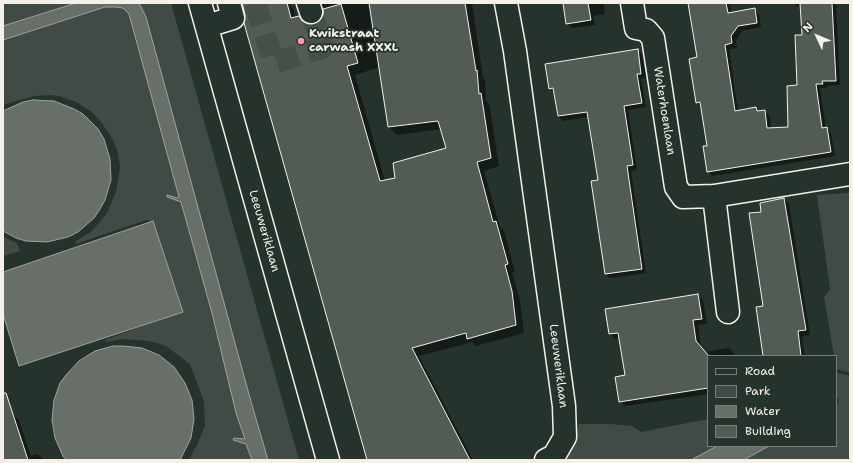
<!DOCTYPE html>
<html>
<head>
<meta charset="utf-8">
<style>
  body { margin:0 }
  #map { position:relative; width:853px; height:463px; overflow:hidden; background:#26332d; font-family:"Shantell Sans",sans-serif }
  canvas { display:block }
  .frame { position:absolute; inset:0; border:4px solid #f4f1e8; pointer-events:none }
  .legend { position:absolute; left:707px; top:355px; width:130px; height:92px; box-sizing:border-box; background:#26332d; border:1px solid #787f78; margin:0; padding:5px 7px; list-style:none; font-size:12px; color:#f4f1e8 }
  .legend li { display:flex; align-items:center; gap:8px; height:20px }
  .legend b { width:20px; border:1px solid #787f78 }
  .north { position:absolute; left:797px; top:16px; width:40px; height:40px; -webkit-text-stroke:3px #26332d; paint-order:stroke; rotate:314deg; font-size:11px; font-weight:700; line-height:16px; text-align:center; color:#f4f1e8 }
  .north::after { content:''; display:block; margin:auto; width:14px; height:18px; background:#f4f1e8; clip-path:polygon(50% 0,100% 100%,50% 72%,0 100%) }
</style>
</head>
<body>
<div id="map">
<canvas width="853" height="463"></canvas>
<div class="frame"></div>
<ul class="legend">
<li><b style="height:5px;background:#26332d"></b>Road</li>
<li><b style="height:11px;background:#414b45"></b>Park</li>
<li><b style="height:11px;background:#676f68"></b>Water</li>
<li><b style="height:11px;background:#525c55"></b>Building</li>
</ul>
<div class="north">N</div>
</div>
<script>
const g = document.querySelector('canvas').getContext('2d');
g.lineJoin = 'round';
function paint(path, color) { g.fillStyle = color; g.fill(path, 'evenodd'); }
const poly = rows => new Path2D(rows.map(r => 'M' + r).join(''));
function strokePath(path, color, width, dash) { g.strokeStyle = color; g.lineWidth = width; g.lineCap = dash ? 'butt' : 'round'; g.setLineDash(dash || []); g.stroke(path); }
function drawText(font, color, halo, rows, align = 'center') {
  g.font = font + ' "Shantell Sans",sans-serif'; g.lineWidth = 3.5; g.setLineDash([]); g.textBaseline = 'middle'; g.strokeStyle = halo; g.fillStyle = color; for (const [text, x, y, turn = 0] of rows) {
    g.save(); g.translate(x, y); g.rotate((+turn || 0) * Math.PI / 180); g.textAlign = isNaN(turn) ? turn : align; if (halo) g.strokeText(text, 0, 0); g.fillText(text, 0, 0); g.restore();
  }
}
paint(poly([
  [3,3,76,3,3,26],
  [139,3,171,3,299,460,268,460,250,398,146,18],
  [115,6,123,8,129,14,132,22,180,197,177,198,168,195,167,197,181,202,212,313,236,413,245,439,234,438,246,444,252,460,189,460,197,445,205,426,204,401,190,364,166,346,149,341,123,339,106,342,105,340,183,311,153,221,146,220,76,244,76,241,92,231,107,213,116,192,120,168,118,152,113,140,102,123,92,112,76,102,59,96,49,95,34,96,3,105,3,40,105,7],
  [850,193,850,373,836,369,836,356,834,356,824,297,830,289,817,195],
  [3,237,17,243,20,251,3,256],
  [836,372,850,376,850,460,745,460,769,446,836,446,836,408,839,400,836,396],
  [708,419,708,446,717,446,691,460,561,460,569,453,579,424,610,424,632,426,641,432]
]), '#414b45');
const water = poly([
  [76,3,139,3,146,17,250,398,268,460,252,460,246,444,233,440,234,438,245,439,236,413,212,313,181,202,167,197,167,195,177,198,179,197,129,14,123,8,115,7,105,7,3,40,3,26,76,3],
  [33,100,54,101,74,109,83,114,98,129,104,139,110,159,111,180,105,200,100,209,94,218,78,232,68,237,47,242,26,241,16,238,3,231,3,111,23,102,33,100],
  [153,221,183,312,19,366,3,314,3,272,153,221],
  [113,346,123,346,142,348,159,355,174,367,185,383,192,400,194,419,191,438,180,460,66,460,63,456,55,438,52,420,54,400,60,383,66,375,79,361,95,351,113,346],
  [717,446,769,446,744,460,691,460,717,446]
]);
paint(water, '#676f68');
strokePath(water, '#9fa39b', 1);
paint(poly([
  [243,3,288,3,293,8,296,18,299,17,306,24,316,25,321,21,324,15,322,3,472,3,483,78,485,80,486,101,489,103,499,166,484,171,500,227,504,231,515,272,512,273,520,300,524,333,476,346,472,342,419,356,473,460,368,460],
  [380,67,389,127,397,135,442,129,447,148,397,178,385,181,355,75],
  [564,3,604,3,605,14,593,16,595,25,572,28,567,23],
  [689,3,730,3,731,13,755,10,759,14,761,27,742,31,736,41,737,48,729,49,738,111,756,108,760,112,765,111,770,116,771,129,789,128,798,86,803,36,801,6,798,7,794,3,836,3,840,85,827,86,827,88,820,88,826,128,831,133,835,156,712,176,708,171,708,146,701,107,696,102,698,58],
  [638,50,642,55,646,78,641,79,646,107,628,110,637,170,631,171,646,273,610,278,606,274,599,180,589,117,563,121,558,116,555,93,550,88],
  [784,199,789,204,810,335,802,336,805,356,749,356,764,354,763,212],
  [698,295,703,300,707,324,698,325,701,347,705,352,729,348,734,353,734,356,708,356,708,394,625,406,620,401,626,376,620,338,615,339,610,334],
  [12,413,19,421,31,456,38,454,44,460,3,460,3,416]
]), '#0007');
const building = poly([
  [242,3,287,3,291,18,299,16,303,22,309,24,315,24,320,21,323,15,323,9,341,4,358,63,347,66,380,181,395,178,393,163,446,148,438,121,388,127,369,3,465,3,476,71,477,70,479,94,481,93,491,158,477,162,493,222,496,221,508,264,505,265,512,291,516,325,467,339,466,333,412,348,470,460,367,460,244,23,245,15,242,3],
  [563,3,588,3,591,20,566,24,563,3],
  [688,3,726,3,728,13,755,8,757,23,738,26,731,36,732,43,725,45,735,111,756,107,757,111,765,110,767,128,788,127,787,86,797,85,795,35,802,35,800,3,832,3,836,81,822,81,823,84,816,84,822,128,827,127,831,152,707,172,703,146,707,146,700,102,696,103,689,59,697,57,688,3],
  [638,49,641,74,637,74,642,103,624,106,633,165,627,166,642,269,605,274,591,181,598,180,587,112,558,116,553,88,549,89,545,64,638,49],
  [784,198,806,330,798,331,801,356,763,356,756,307,763,306,749,213,761,212,760,203,784,198],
  [698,294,702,319,693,320,696,341,708,355,708,388,619,402,615,377,625,375,618,333,609,334,605,309,698,294],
  [3,393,6,393,28,460,3,460,3,393]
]);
paint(building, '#525c55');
strokePath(building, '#f4f1e8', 1);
strokePath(poly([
  [255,3,274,63,322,48,311,12]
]), '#455049', 22, [22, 11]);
const minor = poly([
  [200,3,328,460],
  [308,3,311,12],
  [506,3,515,51,564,406,565,437,554,456,546,460],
  [632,3,636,28,646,30,653,38,676,187,683,197,714,196,850,174],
  [207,26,233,18,229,3],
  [714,196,728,312]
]);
strokePath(minor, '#f4f1e8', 25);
strokePath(minor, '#26332d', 22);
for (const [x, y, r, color] of [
  [301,41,4,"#ff9aa2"]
]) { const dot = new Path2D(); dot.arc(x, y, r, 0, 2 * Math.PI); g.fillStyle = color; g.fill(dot); strokePath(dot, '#26332d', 1.5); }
drawText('bold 12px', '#f4f1e8', '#26332d', [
  ["Kwikstraat",309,34],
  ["carwash XXXL",309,48]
], 'left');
drawText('12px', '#f4f1e8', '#26332d', [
  ["Waterhoenlaan",664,111,81],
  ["Leeuweriklaan",264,231,74],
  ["Leeuweriklaan",558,366,83]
]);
</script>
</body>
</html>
